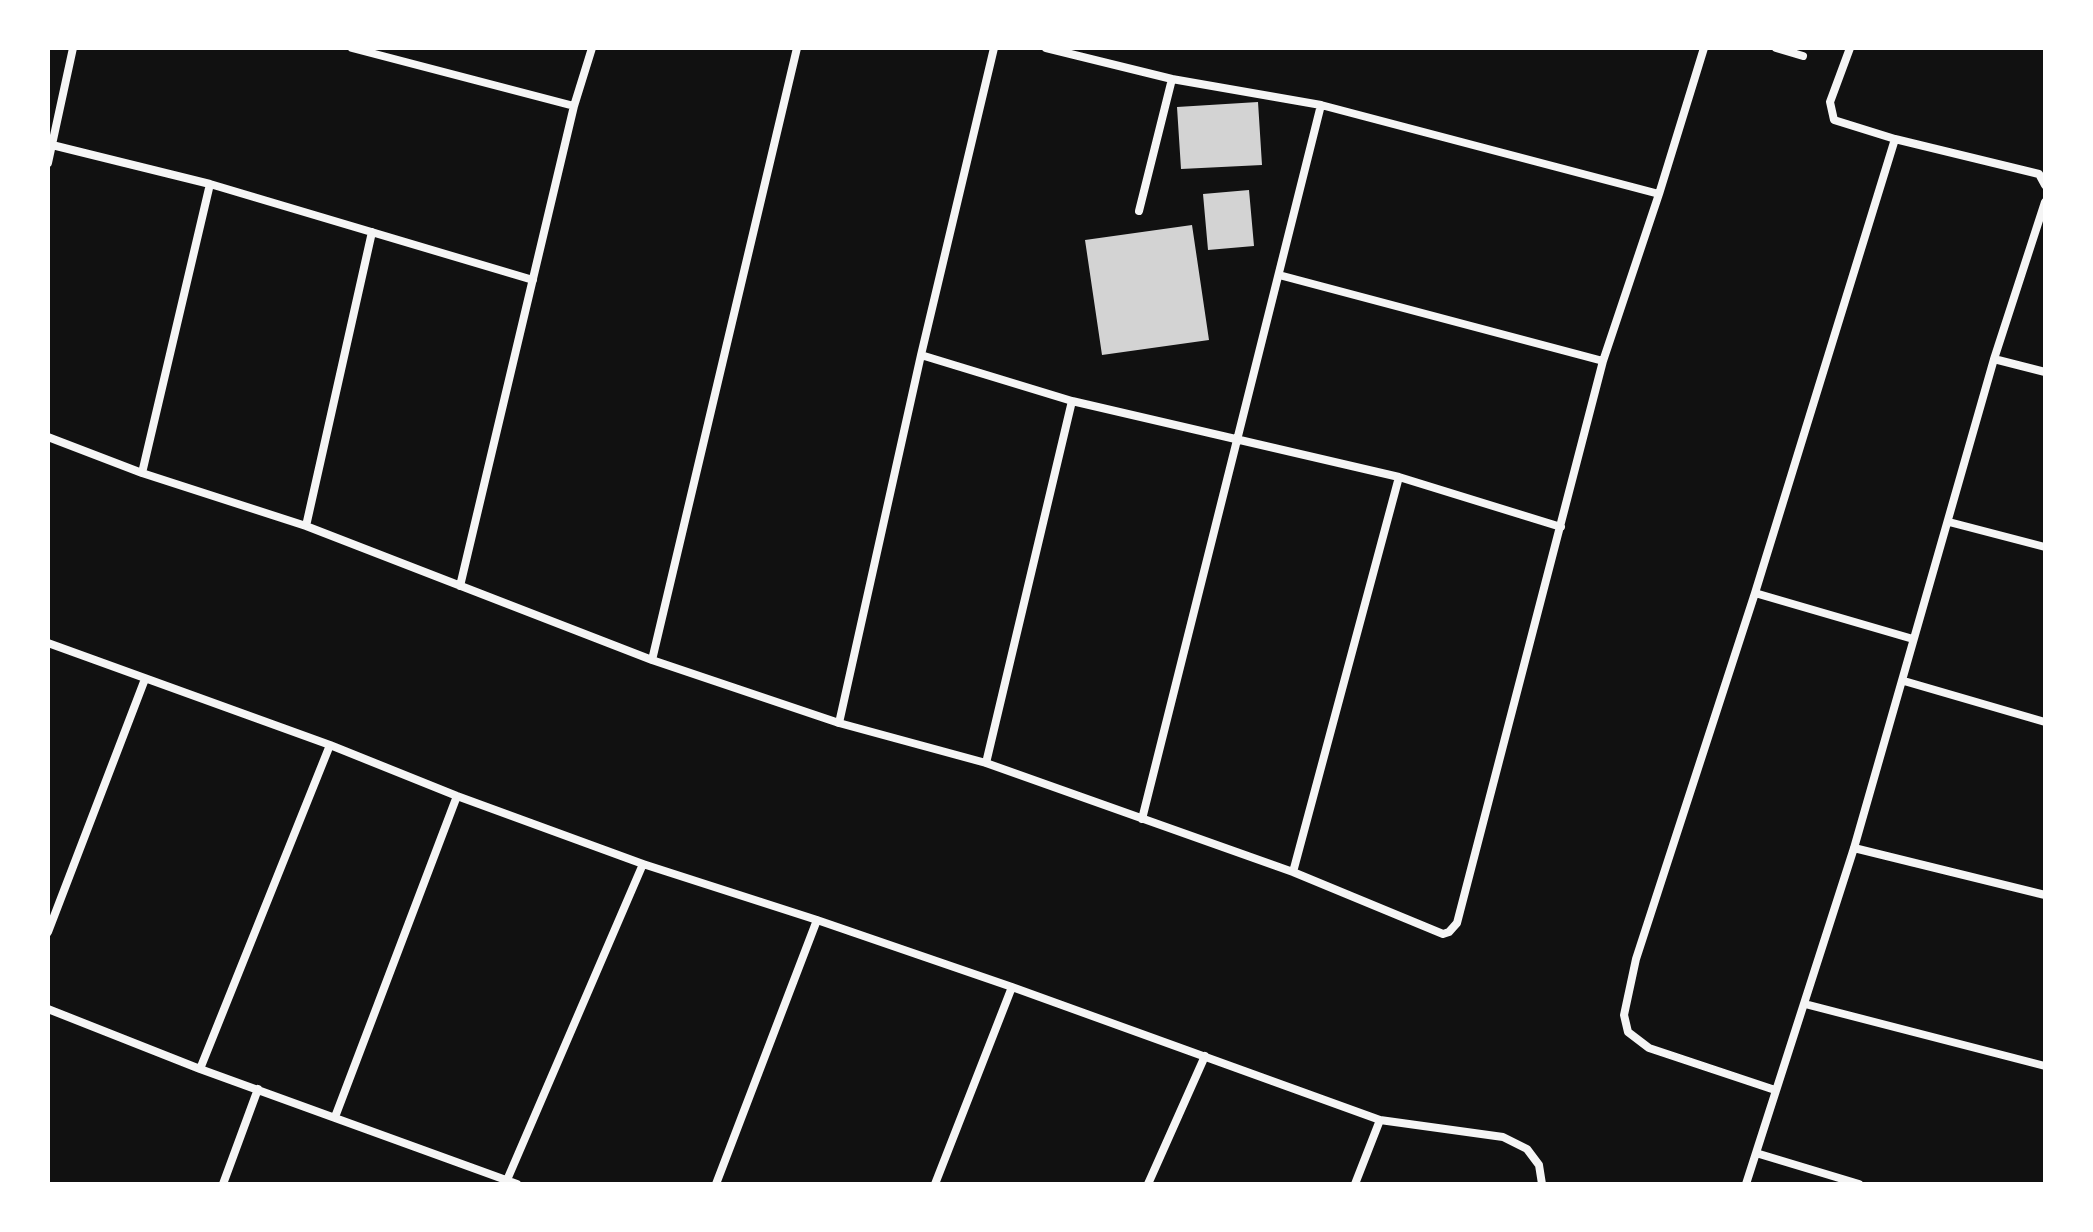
<!DOCTYPE html>
<html>
<head>
<meta charset="utf-8">
<style>
  body { margin:0 }
  #map { position:relative; width:2093px; height:1232px; overflow:hidden; background:#111; font-family:Georgia,serif }
  canvas { display:block }
  .frame { position:absolute; inset:0; border:50px solid #fff; pointer-events:none }
</style>
</head>
<body>
<div id="map">
<canvas width="2093" height="1232"></canvas>
<div class="frame"></div>
</div>
<script>
const g = document.querySelector('canvas').getContext('2d');
g.lineJoin = 'round';
function paint(path, color) { g.fillStyle = color; g.fill(path, 'evenodd'); }
const poly = rows => new Path2D(rows.map(r => 'M' + r).join(''));
function strokePath(path, color, width, dash) { g.strokeStyle = color; g.lineWidth = width; g.lineCap = dash ? 'butt' : 'round'; g.setLineDash(dash || []); g.stroke(path); }
paint(poly([
  [1258,102,1262,165,1181,169,1177,107],
  [1249,190,1254,246,1208,250,1203,194],
  [1192,225,1209,340,1102,355,1085,240]
]), '#d3d3d3');
strokePath(poly([
  [352,48,574,106],
  [1046,48,1172,79,1321,105,1659,194],
  [1776,48,1803,56],
  [1850,48,1830,102,1834,120,1895,139,2039,174,2045,185],
  [48,144,210,184,533,280],
  [48,163,73,48],
  [1139,211,1172,79],
  [1279,275,1603,361],
  [921,355,1072,401,1399,477,1561,527],
  [1994,359,2045,372],
  [48,437,142,473,306,526,652,660,839,723,986,763,1293,872,1443,934,1449,932,1457,923,1603,361,1659,194,1704,48],
  [142,473,210,184],
  [1949,522,2045,547],
  [306,526,372,232],
  [460,586,574,106,592,48],
  [1755,593,1913,639],
  [48,643,330,745,457,796,643,864,817,920,1012,987,1380,1120,1503,1137,1527,1149,1539,1165,1542,1184],
  [652,660,797,48],
  [1904,681,2045,722],
  [839,723,921,355,994,48],
  [986,763,1072,401],
  [1142,819,1321,105],
  [1854,848,2045,895],
  [1293,872,1399,477],
  [48,932,145,679],
  [1805,1004,2045,1066],
  [48,1009,200,1069,517,1184],
  [200,1069,330,745],
  [1775,1090,1649,1048,1628,1032,1624,1015,1636,959,1755,593,1895,139],
  [335,1117,457,796],
  [1756,1153,1859,1184],
  [507,1180,643,864],
  [223,1184,258,1089],
  [716,1184,817,920],
  [935,1184,1012,987],
  [1148,1184,1205,1056],
  [1355,1184,1380,1120],
  [1746,1184,1854,848,1994,359,2045,202]
]), '#f5f5f5', 8);
</script>
</body>
</html>
